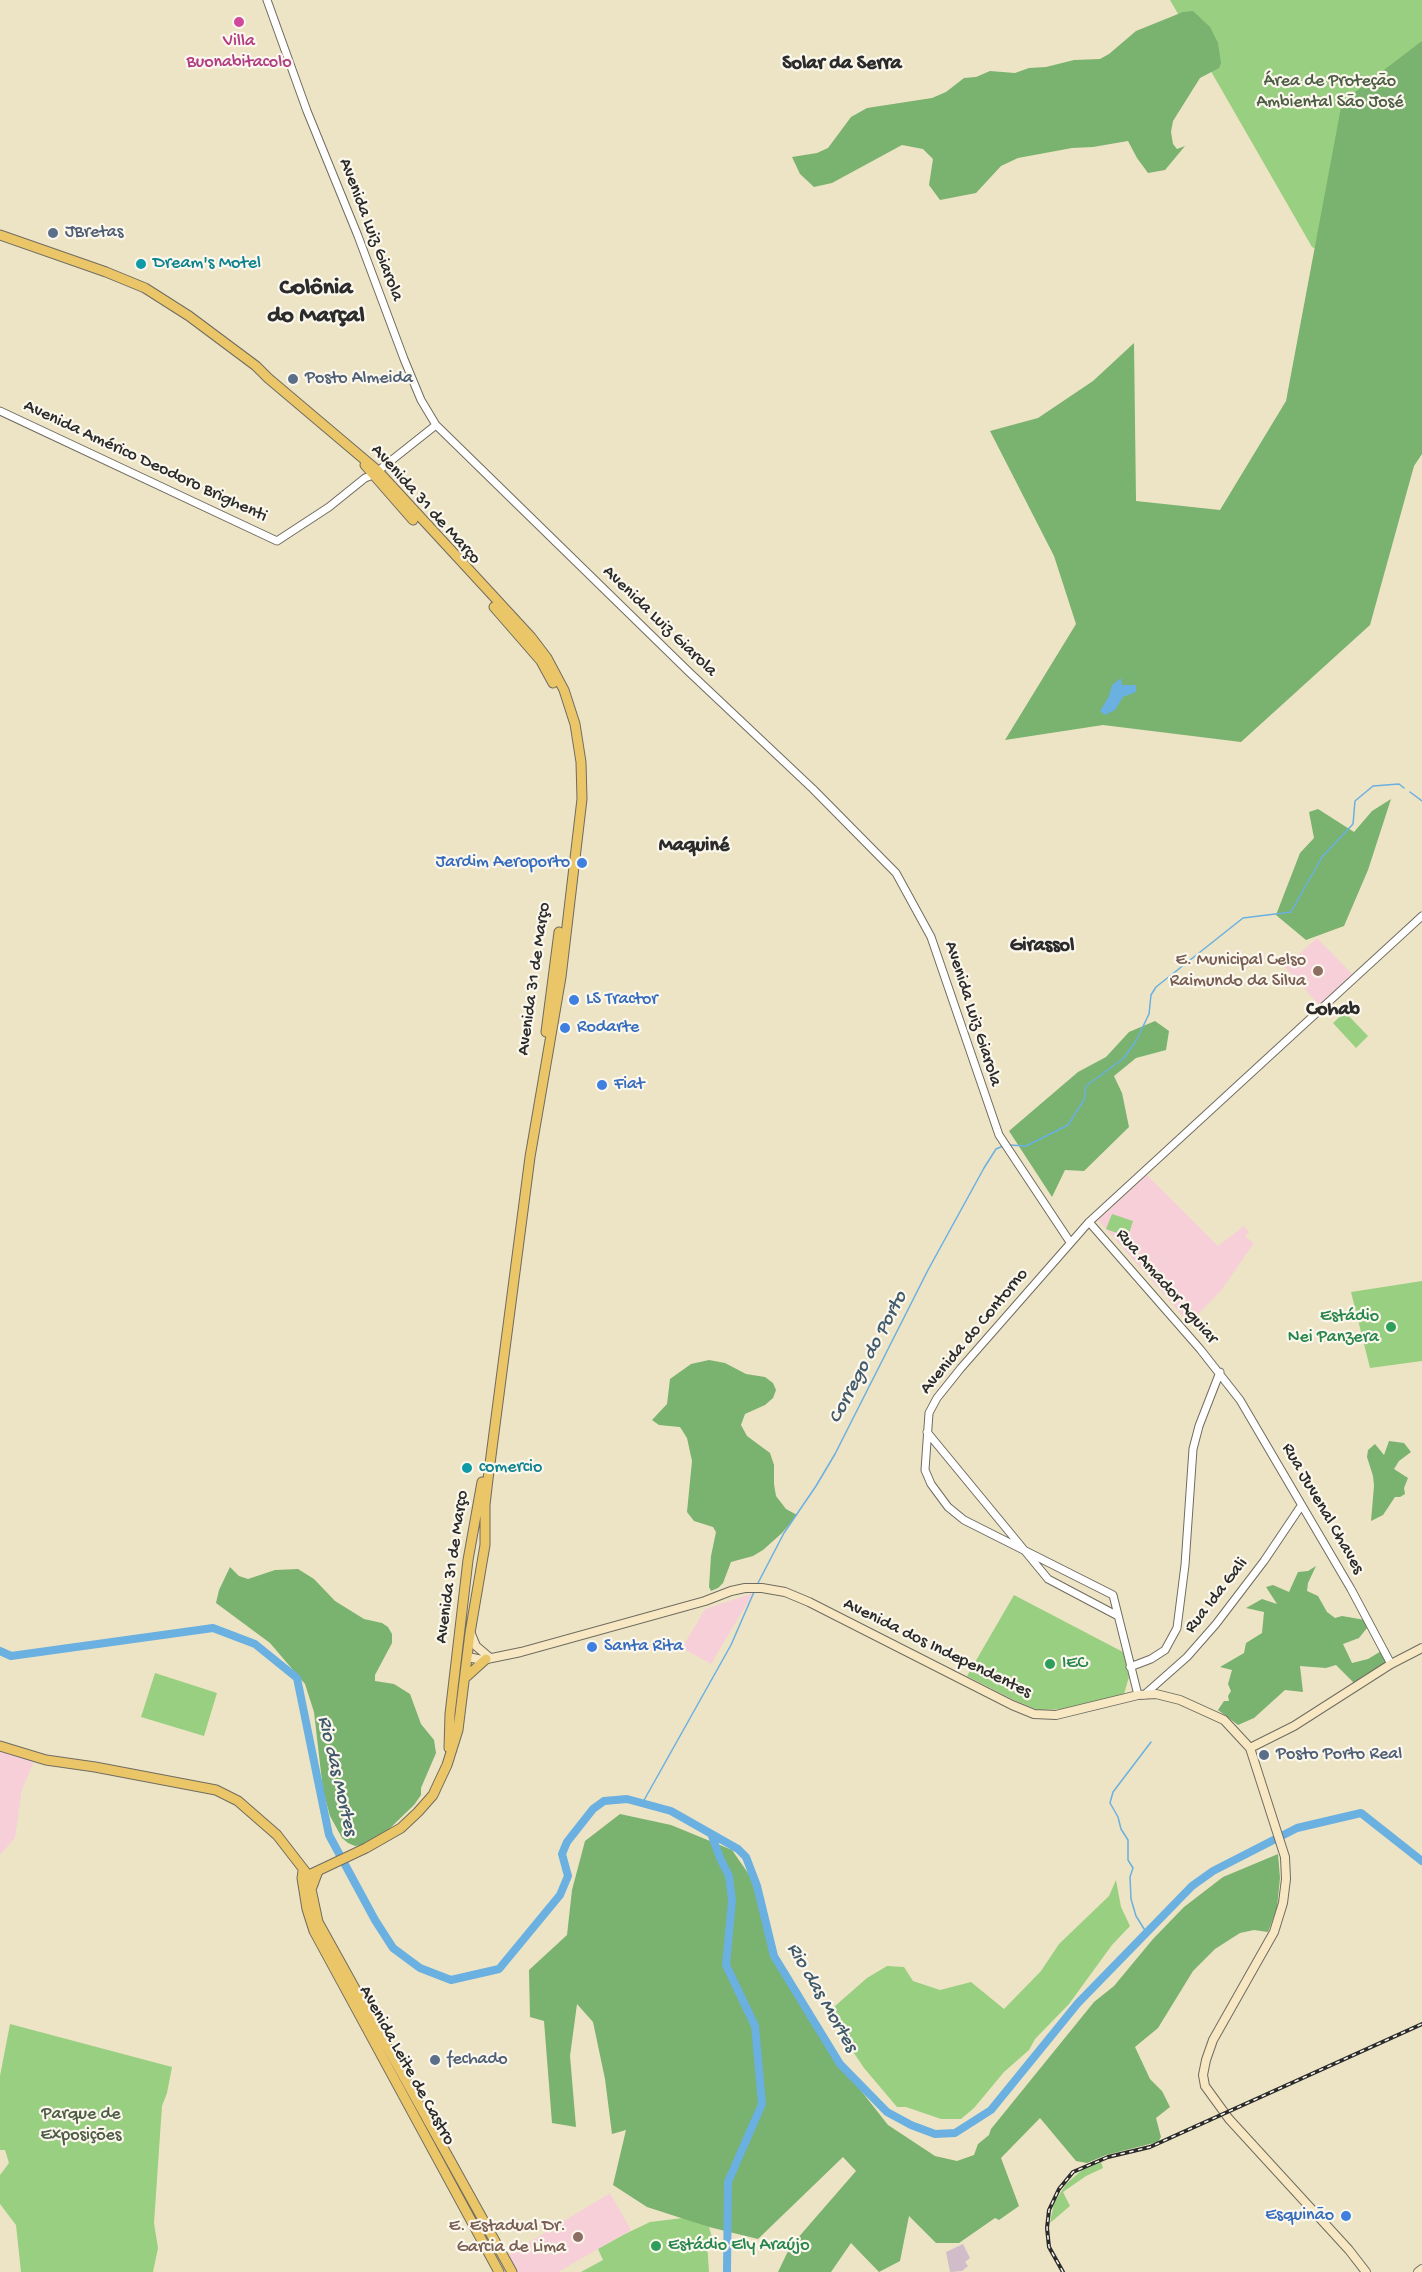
<!DOCTYPE html>
<html>
<head>
<meta charset="utf-8">
<style>
  body { margin:0 }
  canvas { display:block; background:#ede4c5 }
</style>
</head>
<body>
<canvas width="1422" height="2272"></canvas>
<script>
const g = document.querySelector('canvas').getContext('2d');
g.lineJoin = 'round';
function paint(path, color) { g.fillStyle = color; g.fill(path, 'evenodd'); }
const poly = rows => new Path2D(rows.map(r => 'M' + r).join(''));
function strokePath(path, color, width, dash) { g.strokeStyle = color; g.lineWidth = width; g.lineCap = dash ? 'butt' : 'round'; g.setLineDash(dash || []); g.stroke(path); }
function drawText(font, color, halo, rows, align = 'center') {
  g.font = font + ' "Gochi Hand",sans-serif'; g.lineWidth = 4.5; g.setLineDash([]); g.textBaseline = 'middle'; g.strokeStyle = halo; g.fillStyle = color; for (const [text, x, y, turn = 0] of rows) {
    g.save(); g.translate(x, y); g.rotate((+turn || 0) * Math.PI / 180); g.textAlign = isNaN(turn) ? turn : align; if (halo) g.strokeText(text, 0, 0); g.fillText(text, 0, 0); g.restore();
  }
}
paint(poly([
  [1317,938,1352,974,1319,1005,1285,967],
  [1147,1175,1218,1246,1244,1226,1249,1232,1245,1236,1254,1243,1220,1292,1189,1323,1098,1220],
  [753,1593,711,1664,682,1648,705,1609],
  [0,1749,34,1762,22,1789,15,1838,0,1855],
  [610,2193,631,2230,558,2272,513,2272,505,2257]
]), '#f6cfd8');
paint(poly([
  [963,2244,970,2258,965,2262,968,2266,962,2271,950,2272,946,2252]
]), '#d1bdca');
paint(poly([
  [1170,0,1422,0,1422,295,1312,247],
  [1345,1012,1368,1036,1356,1048,1333,1023],
  [1112,1214,1133,1221,1128,1237,1106,1229],
  [1422,1281,1422,1361,1370,1368,1351,1292],
  [1014,1595,1123,1652,1129,1677,1124,1694,1069,1709,1038,1710,1014,1700,967,1676],
  [155,1673,217,1693,204,1736,141,1717],
  [1116,1880,1121,1907,1130,1926,1112,1945,1069,2004,1035,2039,1029,2050,1004,2072,974,2108,961,2119,941,2119,906,2107,897,2107,864,2068,827,2013,867,1978,887,1966,904,1967,913,1981,940,1990,971,1982,1004,2009,1041,1971,1059,1944,1109,1896],
  [10,2024,172,2067,167,2093,162,2106,154,2223,158,2248,153,2272,21,2272,16,2225,0,2204,0,2175,9,2163,5,2150,0,2150,0,2076],
  [1101,2162,1103,2168,1086,2176,1063,2192,1070,2206,1050,2223,1054,2203,1066,2184,1082,2170],
  [683,2218,709,2227,713,2241,707,2242,709,2272,581,2272,603,2260,598,2249,625,2234,650,2222]
]), '#99cf81');
paint(poly([
  [1193,11,1210,27,1218,43,1221,63,1219,68,1200,78,1173,121,1171,132,1173,144,1177,149,1185,146,1165,170,1148,173,1137,158,1128,141,1093,147,1072,148,1018,158,1001,166,976,193,940,200,929,185,933,159,923,149,902,145,832,183,814,187,800,174,792,157,817,153,828,148,851,117,867,108,932,98,946,92,964,78,976,77,990,71,1015,73,1029,68,1046,67,1074,60,1100,59,1109,54,1136,31,1183,12],
  [1422,41,1422,454,1414,466,1370,625,1241,742,1103,725,1005,740,1076,624,1054,556,990,431,1038,418,1093,381,1134,343,1136,501,1220,510,1286,401,1342,102],
  [1391,799,1368,870,1344,926,1306,940,1276,915,1300,853,1314,838,1309,812,1318,809,1354,832,1372,811],
  [1155,1021,1169,1031,1166,1050,1136,1058,1114,1076,1122,1093,1129,1127,1084,1171,1065,1170,1052,1197,1009,1131,1078,1072,1106,1057,1129,1032],
  [709,1360,725,1363,746,1374,765,1377,773,1383,776,1390,773,1398,765,1405,745,1414,741,1425,747,1436,770,1453,774,1465,774,1484,776,1496,786,1509,797,1515,782,1533,763,1550,753,1556,731,1562,723,1583,718,1588,711,1591,709,1587,711,1556,716,1532,713,1527,694,1521,687,1512,692,1461,687,1438,680,1427,659,1425,652,1420,667,1404,670,1379,691,1364],
  [1389,1441,1404,1443,1411,1452,1399,1461,1394,1469,1408,1478,1404,1488,1405,1494,1400,1497,1395,1497,1383,1515,1371,1521,1374,1486,1373,1476,1367,1457,1368,1450,1375,1444,1384,1455],
  [1316,1566,1308,1583,1307,1591,1318,1596,1327,1612,1335,1618,1342,1616,1365,1620,1367,1628,1359,1638,1343,1644,1352,1663,1368,1659,1383,1650,1386,1663,1356,1685,1336,1665,1326,1668,1300,1666,1303,1692,1285,1690,1254,1718,1238,1725,1218,1710,1224,1701,1229,1701,1228,1696,1231,1691,1228,1684,1232,1670,1220,1667,1244,1653,1246,1643,1262,1633,1264,1612,1246,1608,1262,1599,1277,1604,1266,1587,1273,1585,1289,1592,1298,1572,1308,1571],
  [230,1567,239,1576,248,1579,275,1570,298,1569,314,1579,335,1601,364,1619,382,1623,388,1627,392,1634,392,1643,375,1675,375,1681,394,1684,410,1694,421,1724,434,1740,436,1753,421,1788,421,1795,414,1805,388,1830,363,1845,355,1846,348,1843,342,1838,330,1816,323,1790,314,1712,305,1684,270,1643,216,1603,219,1590],
  [620,1814,671,1825,732,1850,757,1886,774,1956,840,2064,888,2125,935,2156,957,2161,974,2155,978,2144,989,2135,991,2129,1094,2002,1114,1986,1153,1939,1184,1907,1223,1877,1278,1854,1280,1878,1277,1908,1268,1932,1254,1930,1240,1933,1215,1949,1193,1971,1158,2028,1135,2047,1150,2079,1162,2091,1170,2107,1156,2118,1161,2137,1158,2142,1106,2155,1087,2163,1076,2161,1040,2118,1001,2158,1019,2206,999,2220,995,2218,959,2243,936,2243,909,2216,900,2261,879,2272,851,2243,831,2272,778,2272,790,2247,856,2171,843,2157,758,2239,709,2227,647,2207,613,2185,626,2130,612,2134,605,2079,593,2022,577,2004,570,2056,576,2127,552,2123,544,2021,530,2017,529,1970,567,1935,572,1890,585,1841]
]), '#7ab26f');
paint(poly([
  [1121,678,1122,685,1136,685,1136,692,1123,697,1115,710,1105,715,1100,711,1109,696,1112,685]
]), '#6ab0e1');
strokePath(poly([
  [1410,792,1422,801],
  [1009,1145,1026,1146,1068,1125,1084,1100,1086,1086,1124,1058,1136,1041,1149,1014,1151,995,1156,987,1243,918,1291,912,1322,857,1353,824,1355,801,1373,786,1399,784,1404,788],
  [758,1583,784,1533,816,1486,835,1454,928,1270,984,1168,996,1149,1003,1146],
  [643,1802,731,1645,754,1592],
  [1146,1932,1136,1916,1131,1899,1130,1877,1133,1868,1128,1860,1128,1840,1121,1829,1118,1817,1110,1803,1113,1792,1151,1742]
]), '#6ab0e1', 1.5);
strokePath(poly([
  [0,1651,11,1656,213,1628,255,1644,297,1678,329,1835,375,1920,393,1948,420,1968,451,1980,499,1969,560,1895,568,1876,562,1854,567,1842,593,1809,604,1801,627,1799,671,1811,738,1849,746,1857,757,1886,774,1956,840,2064,887,2112,911,2125,935,2134,955,2133,991,2110,1078,2003,1192,1886,1213,1871,1297,1828,1361,1813,1422,1861],
  [712,1836,720,1858,729,1876,732,1901,726,1965,755,2026,762,2104,728,2182,727,2272]
]), '#6ab0e1', 8);
const tertiary = poly([
  [267,0,307,111,358,236,404,359,421,400,436,425,689,672,813,789,896,873,931,937,999,1135,1070,1242],
  [0,411,277,541,329,507,365,478,373,475,436,425],
  [1089,1222,1200,1349,1240,1400,1351,1589,1391,1664],
  [927,1432,1048,1579,1118,1616],
  [1130,1667,1151,1659,1165,1650,1177,1628,1185,1565,1193,1449,1199,1426,1220,1372],
  [1138,1695,1113,1595,964,1520,948,1507,931,1484,925,1470,929,1413,937,1398,961,1368,1089,1222,1422,916],
  [1144,1695,1187,1657,1216,1624,1264,1561,1301,1506]
]);
const secondary = poly([
  [471,1634,476,1646,490,1658],
  [468,1657,482,1660,521,1652,705,1601,731,1591,745,1588,762,1588,785,1592,809,1602,1012,1705,1034,1714,1056,1715,1138,1695,1156,1694,1180,1700,1224,1720,1250,1748,1285,1857,1286,1879,1283,1903,1274,1932,1213,2040,1206,2060,1203,2075,1205,2086,1229,2119,1349,2250,1366,2272],
  [1250,1748,1294,1726,1391,1664,1422,1648],
  [1418,2272,1422,2269]
]);
const primary = poly([
  [0,235,106,272,145,288,189,316,256,366,268,378,378,471,531,637,547,658,564,690,575,724,581,762,582,799,561,977,530,1157,488,1479,485,1505,485,1545,470,1633,458,1730,447,1765,439,1782,433,1795,418,1812,401,1828,366,1848,311,1874],
  [365,465,413,520],
  [494,607,541,661,553,683],
  [546,1032,559,932],
  [465,1678,486,1659],
  [449,1748,450,1714,468,1560,482,1482]
]);
const trunk = poly([
  [0,1746,46,1760,95,1767,216,1790,238,1801,277,1835,308,1875,318,1922,512,2272],
  [303,1871,302,1878,307,1909,314,1931,499,2272],
  [312,1887,318,1871]
]);
strokePath(tertiary, '#6f6c61', 9);
strokePath(secondary, '#6f6c61', 10);
strokePath(primary, '#6f6c61', 11);
strokePath(trunk, '#6f6c61', 11);
strokePath(tertiary, '#fff', 7);
strokePath(secondary, '#f7e8c3', 8);
strokePath(primary, '#ebc669', 9);
strokePath(trunk, '#ebc669', 9);
const rail = poly([
  [1063,2272,1049,2247,1047,2228,1049,2210,1059,2189,1073,2172,1108,2157,1150,2147,1422,2024]
]);
strokePath(rail, '#2b2b2b', 4);
strokePath(rail, '#fbf7ec', 1.5, [4.5]);
for (const [x, y, r, color] of [
  [239,22,6,"#d1479c"],
  [53,233,6,"#5c6f8a"],
  [141,264,6,"#0f9aa8"],
  [293,379,6,"#5c6f8a"],
  [582,863,6,"#3f7fe0"],
  [1318,971,6,"#8d6e63"],
  [574,1000,6,"#3f7fe0"],
  [565,1028,6,"#3f7fe0"],
  [602,1085,6,"#3f7fe0"],
  [1391,1327,6,"#2e9e5b"],
  [467,1468,6,"#0f9aa8"],
  [592,1647,6,"#3f7fe0"],
  [1050,1664,6,"#2e9e5b"],
  [1264,1755,6,"#5c6f8a"],
  [435,2060,6,"#5c6f8a"],
  [1346,2216,6,"#3f7fe0"],
  [578,2237,6,"#8d6e63"],
  [656,2246,6,"#2e9e5b"]
]) { const dot = new Path2D(); dot.arc(x, y, r, 0, 2 * Math.PI); g.fillStyle = color; g.fill(dot); strokePath(dot, '#fbf7ec', 2); }
drawText('18px', '#b23c85', '#fbf7ec', [
  ["Villa",239,42],
  ["Buonabitacolo",239,63]
]);
drawText('18px', '#4c5c45', '#fbf7ec', [
  ["Área de Proteção",1330,82],
  ["Ambiental São José",1330,103],
  ["Parque de",81,2115],
  ["Exposições",81,2136]
]);
drawText('18px', '#2b2b2b', '#fbf7ec', [
  ["Avenida Luiz Giarola",370,230,69],
  ["Avenida Américo Deodoro Brighenti",145,462,25],
  ["Avenida 31 de Março",425,505,48],
  ["Avenida Luiz Giarola",659,622,44],
  ["Avenida 31 de Março",535,979,-82],
  ["Avenida Luiz Giarola",972,1014,72],
  ["Rua Amador Aguiar",1166,1287,49],
  ["Avenida do Contorno",975,1332,-50],
  ["Rua Juvenal Chaves",1322,1509,60],
  ["Avenida 31 de Março",453,1567,-82],
  ["Rua Ida Gali",1217,1596,-52],
  ["Avenida dos Independentes",937,1649,26],
  ["Avenida Leite de Castro",406,2066,61]
]);
drawText('18px', '#4e5e75', '#fbf7ec', [
  ["JBretas",65,233],
  ["Posto Almeida",305,379],
  ["Posto Porto Real",1276,1755],
  ["fechado",447,2060]
], 'left');
drawText('18px', '#0d838f', '#fbf7ec', [
  ["Dream's Motel",153,264],
  ["comercio",479,1468]
], 'left');
drawText('18px', '#366cbe', '#fbf7ec', [
  ["Jardim Aeroporto",570,863,"right"],
  ["LS Tractor",586,1000],
  ["Rodarte",577,1028],
  ["Fiat",614,1085],
  ["Santa Rita",604,1647],
  ["Esquinão",1334,2216,"right"]
], 'left');
drawText('18px', '#785e54', '#fbf7ec', [
  ["E. Municipal Celso",1306,961],
  ["Raimundo da Silva",1306,982],
  ["E. Estadual Dr.",566,2227],
  ["Garcia de Lima",566,2248]
], 'right');
drawText('18px', '#27864d', '#fbf7ec', [
  ["Estádio",1379,1317,"right"],
  ["Nei Panzera",1379,1338,"right"],
  ["IEC",1062,1664],
  ["Estádio Ely Araújo",668,2246]
], 'left');
drawText('bold 20px', '#2b2b2b', '#fbf7ec', [
  ["Solar da Serra",842,65],
  ["Maquiné",694,847],
  ["Girassol",1042,947],
  ["Cohab",1333,1011]
]);
drawText('italic 20px', '#415a6b', '#fbf7ec', [
  ["Corrego do Porto",869,1358,-62],
  ["Rio das Mortes",336,1776,77],
  ["Rio das Mortes",821,1998,60]
]);
drawText('bold 24px', '#2b2b2b', '#fbf7ec', [
  ["Colônia",316,289],
  ["do Marçal",316,317]
]);
</script>
</body>
</html>
